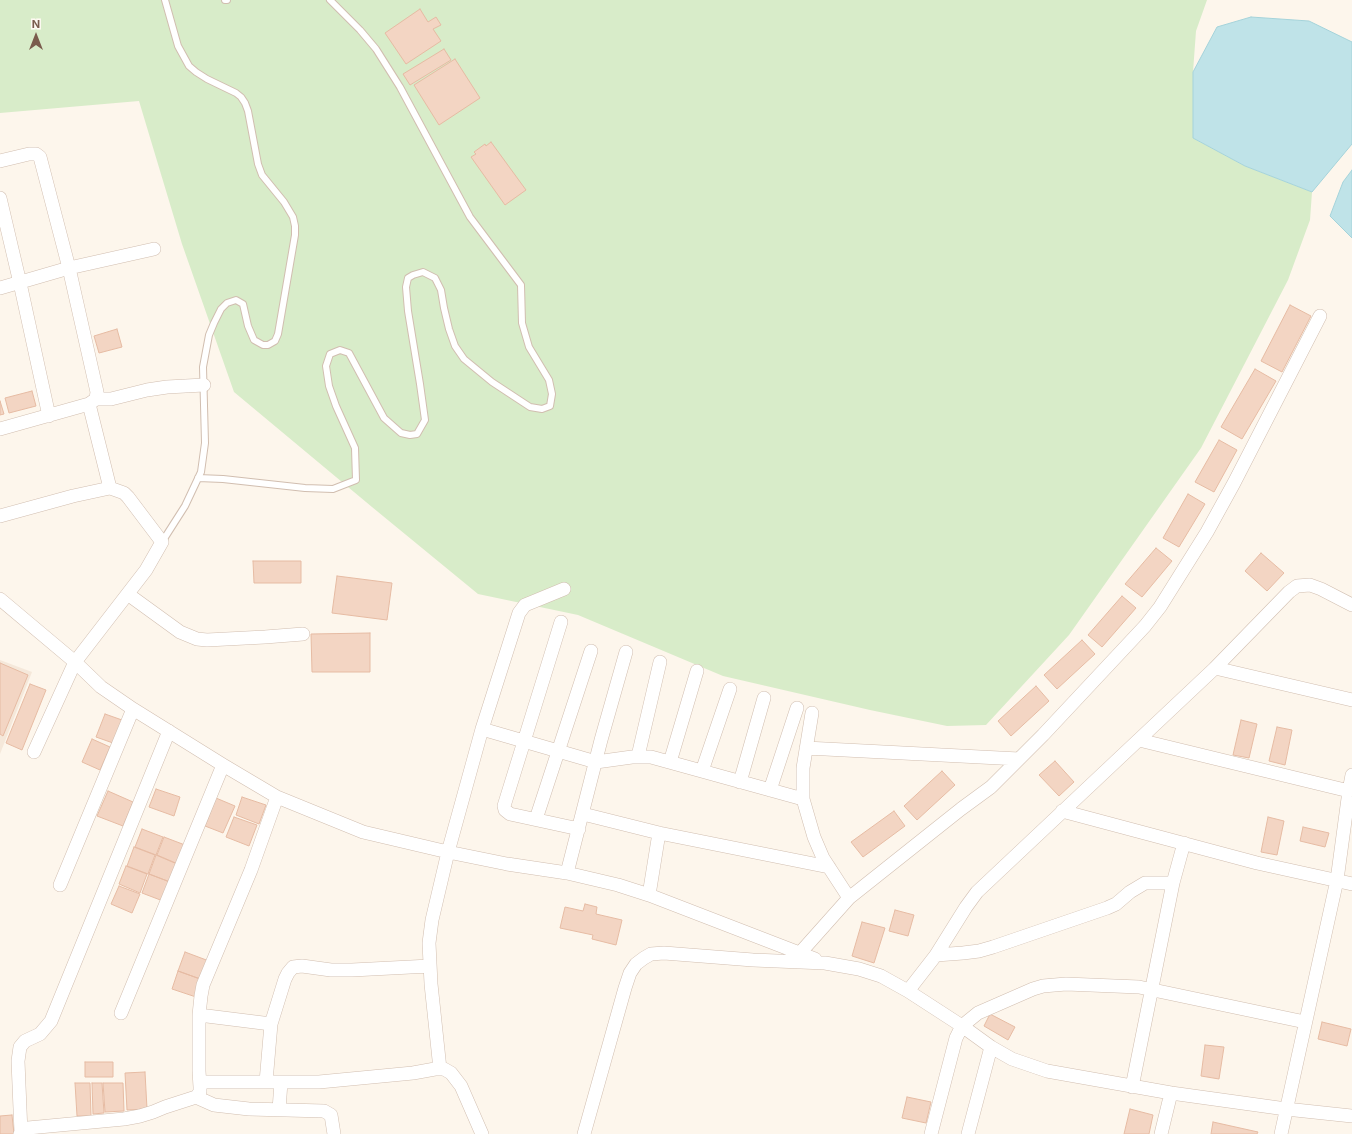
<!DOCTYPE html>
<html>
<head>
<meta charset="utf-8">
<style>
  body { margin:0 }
  #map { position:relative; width:1352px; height:1134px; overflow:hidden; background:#fdf6ec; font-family:Inter,sans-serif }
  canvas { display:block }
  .north { position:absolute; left:16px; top:16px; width:40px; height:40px; -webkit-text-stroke:3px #fffaf3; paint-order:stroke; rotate:0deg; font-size:11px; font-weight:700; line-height:16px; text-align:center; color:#7a5c4d }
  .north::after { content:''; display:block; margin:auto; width:14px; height:18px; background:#7a5c4d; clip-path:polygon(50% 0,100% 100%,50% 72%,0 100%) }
</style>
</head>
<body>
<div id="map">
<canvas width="1352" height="1134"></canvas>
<div class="north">N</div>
</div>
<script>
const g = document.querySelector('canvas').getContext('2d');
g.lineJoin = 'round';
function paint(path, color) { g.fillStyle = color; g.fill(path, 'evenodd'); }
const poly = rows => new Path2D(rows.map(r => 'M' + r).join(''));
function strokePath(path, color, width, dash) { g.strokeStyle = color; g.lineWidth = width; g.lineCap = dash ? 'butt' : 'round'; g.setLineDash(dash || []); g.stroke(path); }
paint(poly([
  [0,660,32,672,0,754]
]), '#f5e8da');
paint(poly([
  [0,0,1207,0,1196,31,1193,72,1193,138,1245,166,1312,192,1310,220,1288,280,1201,448,1069,635,986,725,947,726,870,710,723,676,578,615,478,594,372,507,234,392,182,244,139,101,0,113]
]), '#d8ecc9');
const water = poly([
  [1251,17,1309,21,1352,42,1352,144,1312,192,1245,166,1193,138,1193,72,1217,27,1251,17],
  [1352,170,1352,238,1330,216,1343,182,1352,170]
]);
paint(water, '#bfe3e8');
strokePath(water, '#a5d3da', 1);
const building = poly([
  [420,9,428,22,436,17,441,25,433,29,441,41,406,64,385,33,420,9],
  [444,49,451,60,410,85,403,74,444,49],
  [455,59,480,98,439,125,414,85,455,59],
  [491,142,526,190,505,205,471,157,476,154,474,152,485,144,486,146,491,142],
  [1290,305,1311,316,1282,372,1261,361,1290,305],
  [117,329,122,347,99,353,94,336,117,329],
  [1255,369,1276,381,1242,439,1221,427,1255,369],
  [32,391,36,406,9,413,5,398,32,391],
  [0,401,4,414,0,415,0,401],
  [1219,440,1237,450,1214,492,1195,482,1219,440],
  [1188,494,1205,504,1179,547,1163,538,1188,494],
  [1156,548,1172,561,1142,597,1125,584,1156,548],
  [1261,553,1284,573,1267,591,1245,571,1261,553],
  [253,561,301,561,301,583,254,583,253,561],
  [337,576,392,583,387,620,332,613,337,576],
  [1122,596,1136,608,1102,647,1088,635,1122,596],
  [370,633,370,672,312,672,311,634,370,633],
  [1082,640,1095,654,1057,689,1044,675,1082,640],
  [0,663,28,675,3,736,0,734,0,663],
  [30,684,46,690,22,750,6,743,30,684],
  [1036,686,1049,701,1011,736,998,721,1036,686],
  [105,714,122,720,113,743,96,737,105,714],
  [1241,720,1257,724,1249,758,1233,755,1241,720],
  [1277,727,1292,730,1285,765,1269,761,1277,727],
  [92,739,110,747,100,770,82,762,92,739],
  [1055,761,1074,782,1059,796,1039,775,1055,761],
  [942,771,955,785,917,820,904,806,942,771],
  [156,789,180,797,174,816,149,807,156,789],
  [108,791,133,802,123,826,97,816,108,791],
  [242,797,266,805,259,824,236,815,242,797],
  [216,798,235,806,223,833,205,826,216,798],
  [894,811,905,826,863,857,851,842,894,811],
  [234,817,257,825,249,846,226,837,234,817],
  [1268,817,1284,821,1277,855,1261,852,1268,817],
  [1303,827,1329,833,1325,847,1300,841,1303,827],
  [142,829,163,837,156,855,135,847,142,829],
  [164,837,185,845,178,864,157,855,164,837],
  [134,847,155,855,148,874,127,866,134,847],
  [156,855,177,864,170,882,149,874,156,855],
  [126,866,147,874,140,893,119,884,126,866],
  [149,874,170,882,163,901,142,893,149,874],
  [119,886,140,894,132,913,111,904,119,886],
  [585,904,597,907,596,914,622,920,616,945,592,939,593,935,560,928,565,907,583,911,585,904],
  [895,910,914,915,908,936,889,931,895,910],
  [862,922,885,928,874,963,852,956,862,922],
  [185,952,209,961,203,980,178,971,185,952],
  [178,971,203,980,196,997,172,989,178,971],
  [990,1014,1015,1027,1008,1040,984,1026,990,1014],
  [1322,1022,1351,1029,1347,1046,1318,1039,1322,1022],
  [1205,1045,1224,1047,1219,1079,1201,1076,1205,1045],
  [85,1062,113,1062,113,1077,85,1077,85,1062],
  [145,1072,147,1109,127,1110,125,1073,145,1072],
  [75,1083,90,1083,91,1116,77,1116,75,1083],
  [92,1083,102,1083,104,1113,93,1114,92,1083],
  [103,1083,123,1083,124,1111,105,1112,103,1083],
  [907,1097,931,1102,926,1123,902,1118,907,1097],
  [1130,1109,1153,1115,1149,1134,1124,1134,1130,1109],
  [12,1115,14,1134,0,1134,0,1116,12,1115],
  [1213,1122,1258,1132,1257,1134,1211,1134,1213,1122]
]);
paint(building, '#f3d5c3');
strokePath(building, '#e6bba3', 1);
const lane = poly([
  [225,0,227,0],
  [198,478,223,479,305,488,333,489,356,480,355,448,336,406,329,386,326,366,330,354,340,350,349,353,384,418,401,433,410,435,417,434,425,420,420,384,408,311,406,287,408,278,413,275,423,272,435,278,441,290,444,308,449,329,455,346,464,359,492,382,530,407,542,409,550,406,552,394,549,380,529,347,522,323,521,285,470,217,400,87,376,49,360,30,330,0],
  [162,542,185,506,201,472,205,443,203,367,209,335,214,323,221,309,227,303,236,300,243,304,248,326,254,340,263,345,268,345,275,341,278,334,295,235,295,226,293,217,284,202,262,175,258,164,248,111,245,103,241,97,236,93,207,79,196,72,189,66,178,46,165,0]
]);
const street = poly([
  [0,161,29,154,36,154,40,157,69,268,154,249],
  [0,198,20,283,49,416],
  [0,288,69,268,97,392,96,399,89,404,0,429],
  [96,399,111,399,147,390,167,387,204,385],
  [89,404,110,488],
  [0,516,73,496,110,488,124,493,128,497,162,542,146,570,75,662,34,752],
  [129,595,180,632,197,639,207,640,265,637,303,634],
  [0,599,75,662,101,687,133,709,223,765,277,797,363,832,448,852,507,864,567,873,618,885,649,895,815,959],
  [561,622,504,806,505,810,510,814,579,829],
  [1215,668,1352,700],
  [812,713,803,768,803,799,814,837,823,858,849,898],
  [482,729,596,762,632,757,651,757,803,799],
  [1139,740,1349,791],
  [806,748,1019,759],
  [638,756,660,662],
  [670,762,697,671],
  [702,771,730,689],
  [740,782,764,698],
  [770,790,797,708],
  [1062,811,1257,863,1352,884],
  [583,814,659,833,829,867],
  [536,819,591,651],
  [567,873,601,740,626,652],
  [60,885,133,709],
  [649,895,659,833],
  [800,953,849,898,961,809,991,787,1043,735,1145,626,1160,607,1207,532,1234,483,1320,316],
  [936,955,963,953,979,951,993,947,1107,908,1116,904,1130,892,1145,883,1173,883],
  [908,991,936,955,966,907,977,892,1215,668,1289,592,1297,586,1310,585,1321,589,1352,605],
  [121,1013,223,765],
  [199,1015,271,1024],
  [440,1069,431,984,429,943,432,920,448,852,482,729,519,613,525,605,530,603,564,589],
  [200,1082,319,1082,413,1073,435,1069,444,1069,451,1073,461,1086,482,1134],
  [266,1082,271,1024,285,979,288,973,293,967,302,966,331,970,352,970,430,966],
  [1132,1087,1173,883,1184,843],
  [196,1097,214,1105,249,1109,324,1111,331,1115,334,1134],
  [279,1110,281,1082],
  [21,1133,18,1061,20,1047,25,1041,40,1034,51,1021,169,731],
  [20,1134,28,1128,124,1119,140,1116,153,1112,165,1107,196,1097,200,1092,200,1087,199,1071,199,1015,201,996,203,985,251,870,277,797],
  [584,1134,625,988,630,973,636,964,644,958,651,954,664,953,753,960,825,963,859,969,881,976,908,991,962,1026,991,1047,1012,1059,1047,1071,1171,1093,1286,1109,1352,1116],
  [931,1134,956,1038,962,1026,978,1013,1033,989,1043,986,1066,984,1139,987,1305,1022],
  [968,1134,991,1047],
  [1161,1134,1171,1093],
  [1281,1134,1337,880,1349,791,1352,775]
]);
strokePath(lane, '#d1beb0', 8);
strokePath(street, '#d1beb0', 14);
strokePath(lane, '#fff', 6);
strokePath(street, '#fff', 13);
</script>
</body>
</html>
